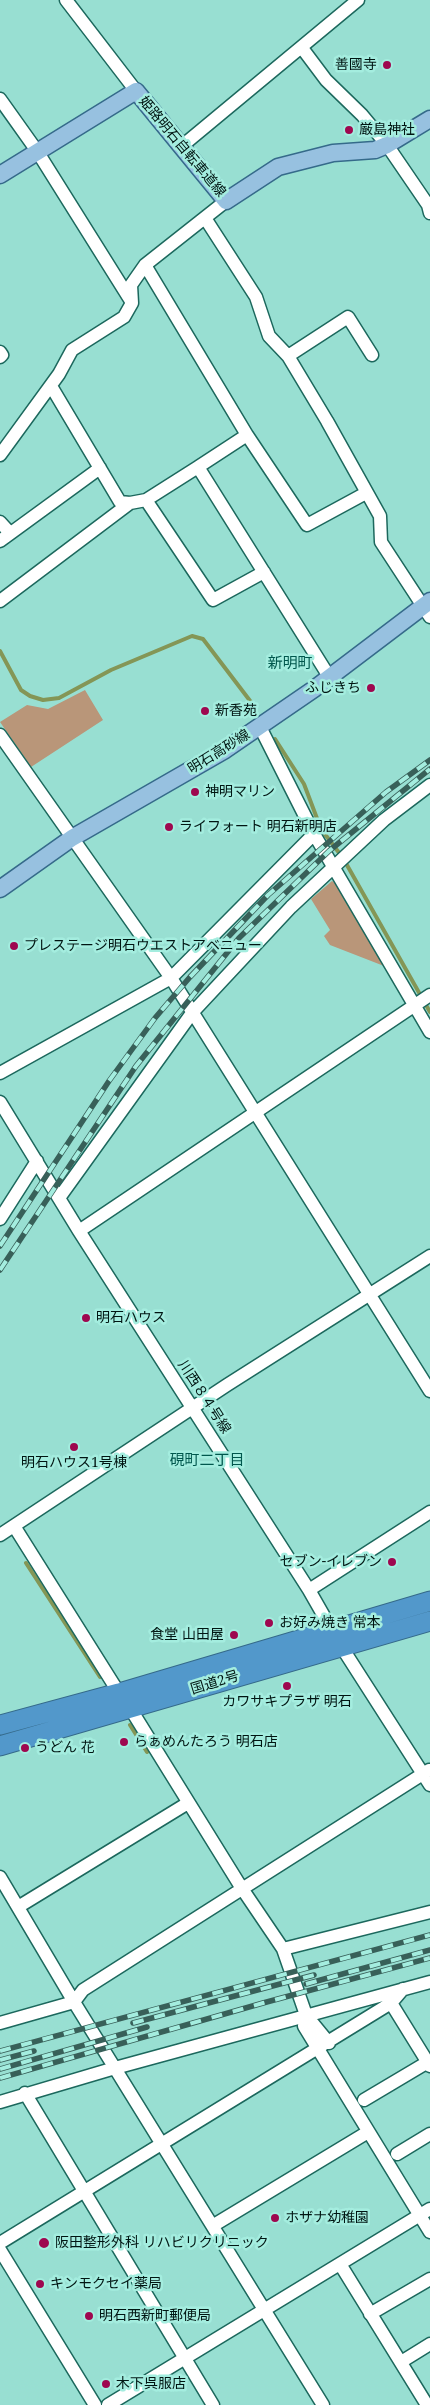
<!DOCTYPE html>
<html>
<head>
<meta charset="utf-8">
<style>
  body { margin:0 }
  canvas { display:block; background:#98dfd2 }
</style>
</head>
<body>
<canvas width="430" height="2405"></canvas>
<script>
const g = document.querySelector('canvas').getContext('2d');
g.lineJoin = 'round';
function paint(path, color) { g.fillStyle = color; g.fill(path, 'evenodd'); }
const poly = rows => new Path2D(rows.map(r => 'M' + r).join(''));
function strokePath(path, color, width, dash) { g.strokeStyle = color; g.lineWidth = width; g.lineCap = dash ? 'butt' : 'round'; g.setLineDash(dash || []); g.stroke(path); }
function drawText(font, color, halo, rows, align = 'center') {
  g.font = font + ' "Noto Serif","Noto Sans JP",serif'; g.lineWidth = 5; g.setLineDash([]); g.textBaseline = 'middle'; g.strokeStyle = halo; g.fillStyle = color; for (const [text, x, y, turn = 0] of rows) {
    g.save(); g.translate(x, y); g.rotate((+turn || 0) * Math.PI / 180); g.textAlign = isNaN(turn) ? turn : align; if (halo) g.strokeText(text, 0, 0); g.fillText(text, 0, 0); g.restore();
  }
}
paint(poly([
  [85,690,103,720,31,767,0,722,27,705,48,709],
  [332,881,338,885,384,966,330,945,324,936,330,930,311,899]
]), '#b99679');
strokePath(poly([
  [0,651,21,690,30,696,43,700,59,698,111,670,192,636,203,639,254,706],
  [275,739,304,784,321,829,343,858,430,1012],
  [26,1563,100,1677],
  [130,1725,147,1752]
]), '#849656', 4);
const minor = poly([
  [66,0,136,91],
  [302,48,326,80,362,115,387,145,428,205,430,213],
  [0,99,37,151,131,301],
  [182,146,358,0],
  [205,218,256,297,269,336,288,356,327,421,380,516,381,542,430,617],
  [145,265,247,435,198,467,330,678],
  [0,352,2,355,0,357],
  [288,356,348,317,372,355],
  [51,386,120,502,130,503,146,500,198,467],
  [247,435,307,525,366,493],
  [0,455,59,374,72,350,124,317,132,303,131,285,145,265,226,201],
  [146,500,213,600,264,572],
  [0,522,10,533],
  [0,541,100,468],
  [0,601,130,503],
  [0,735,171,978,430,1391],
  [314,834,430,1032],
  [0,1073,171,978,314,834,260,727],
  [0,1102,79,1231,309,1590,341,1646,430,1785],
  [59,1198,192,1013,291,907,384,820,430,785],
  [0,1219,37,1161],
  [79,1231,430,995],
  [14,1526,119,1693],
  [0,1535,227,1385,430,1256],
  [309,1590,430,1512],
  [130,1708,241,1887,283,1949,306,2015,304,2026,430,2232],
  [0,1877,74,2002,323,2405],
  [18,1907,188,1803],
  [283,1949,430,1912],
  [391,2003,430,2066],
  [306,2015,329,2043],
  [0,2023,74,2002,83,1990,429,1770],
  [25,2093,213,2405],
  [364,2100,428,2062],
  [0,2102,115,2068,430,1982],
  [397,2154,430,2134],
  [214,2225,368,2132],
  [0,2243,391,2003,403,1989],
  [0,2250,95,2405],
  [340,2264,427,2405],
  [370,2314,430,2279],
  [401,2362,430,2344],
  [108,2405,430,2209]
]);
const major = poly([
  [0,175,136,91,226,201,278,167,333,153,375,150,387,145,430,119],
  [0,889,72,838,225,750,314,689,430,601]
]);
const highway = poly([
  [0,1725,119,1693,430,1601],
  [0,1746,430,1621]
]);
strokePath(minor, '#1c685d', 15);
strokePath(major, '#356a8a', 19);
strokePath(highway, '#356a8a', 21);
strokePath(minor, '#fff', 12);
strokePath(major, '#97c1e0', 16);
strokePath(highway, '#5298cb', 19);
const rail = poly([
  [0,1246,109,1081,155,1018,190,977,268,895,386,792,430,760],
  [0,1270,136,1066,239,938,329,851,430,769],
  [306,1984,430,1950],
  [133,2023,314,1975],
  [0,2051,430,1935],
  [0,2060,34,2051],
  [0,2069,147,2027],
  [0,2078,263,2003,430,1958]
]);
strokePath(rail, '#386059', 5.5);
strokePath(rail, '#a4eddf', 4, [11]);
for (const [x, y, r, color] of [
  [387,65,5,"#9e074f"],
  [349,130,5,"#9e074f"],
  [371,688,5,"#9e074f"],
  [205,711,5,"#9e074f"],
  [195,792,5,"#9e074f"],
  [169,827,5,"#9e074f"],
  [14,946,5,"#9e074f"],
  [86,1318,5,"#9e074f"],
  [74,1447,5,"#9e074f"],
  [392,1562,5,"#9e074f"],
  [269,1623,5,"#9e074f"],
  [234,1635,5,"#9e074f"],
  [287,1686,5,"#9e074f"],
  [124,1742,5,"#9e074f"],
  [25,1748,5,"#9e074f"],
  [275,2218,5,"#9e074f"],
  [44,2243,6,"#9e074f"],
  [40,2284,5,"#9e074f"],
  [89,2316,5,"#9e074f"],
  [106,2384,5,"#9e074f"]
]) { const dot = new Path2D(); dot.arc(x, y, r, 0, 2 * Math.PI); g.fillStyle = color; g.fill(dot); strokePath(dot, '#a4eddf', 2); }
drawText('14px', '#001512', '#a4eddf', [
  ["善國寺",377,65,"right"],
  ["厳島神社",359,130],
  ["ふじきち",361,688,"right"],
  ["新香苑",215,711],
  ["神明マリン",205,792],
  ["ライフォート 明石新明店",179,827],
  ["プレステージ明石ウエストアベニュー",24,946],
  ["明石ハウス",96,1318],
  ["明石ハウス1号棟",74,1463,"center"],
  ["セブン-イレブン",382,1562,"right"],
  ["お好み焼き 常本",279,1623],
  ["食堂 山田屋",224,1635,"right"],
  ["カワサキプラザ 明石",287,1702,"center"],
  ["らぁめんたろう 明石店",134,1742],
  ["うどん 花",35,1748],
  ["ホザナ幼稚園",285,2218],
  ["阪田整形外科 リハビリクリニック",55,2243],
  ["キンモクセイ薬局",50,2284],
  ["明石西新町郵便局",99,2316],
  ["木下呉服店",116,2384]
], 'left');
drawText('14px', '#001512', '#a4eddf', [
  ["姫路明石自転車道線",182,147,50],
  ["明石高砂線",219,752,-32],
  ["川西８４号線",204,1397,57],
  ["国道2号",215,1683,-17]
]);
drawText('15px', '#00574d', '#a4eddf', [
  ["新明町",290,664],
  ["硯町二丁目",207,1461]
]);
</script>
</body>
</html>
